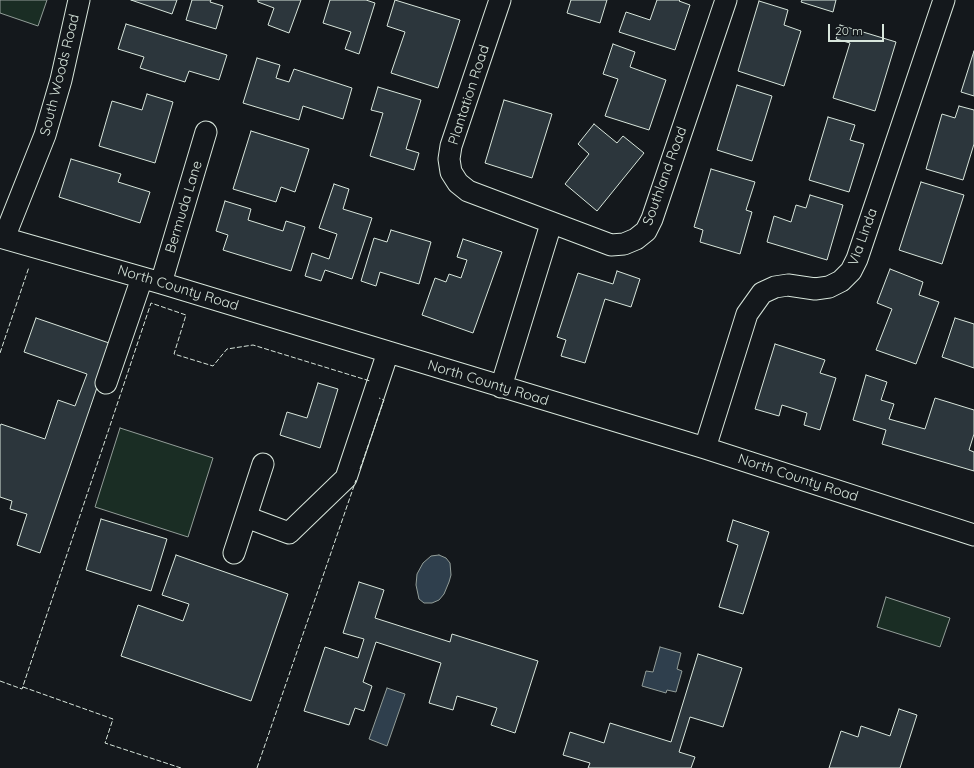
<!DOCTYPE html>
<html>
<head>
<meta charset="utf-8">
<style>
  body { margin:0 }
  #map { position:relative; width:974px; height:768px; overflow:hidden; background:#14181c; font-family:Quicksand,sans-serif }
  canvas { display:block }
  .scale { position:absolute; left:828px; top:24px; width:56px; height:18px; box-sizing:border-box; border:2px solid #d8e6dc; border-top:0; padding-left:5px; font-size:12px; line-height:14px; white-space:nowrap; color:#d8e6dc; -webkit-text-stroke:3px #14181c; paint-order:stroke }
</style>
</head>
<body>
<div id="map">
<canvas width="974" height="768"></canvas>
<div class="scale">20 m</div>
</div>
<script>
const g = document.querySelector('canvas').getContext('2d');
g.lineJoin = 'round';
function paint(path, color) { g.fillStyle = color; g.fill(path, 'evenodd'); }
const poly = rows => new Path2D(rows.map(r => 'M' + r).join(''));
function strokePath(path, color, width, dash) { g.strokeStyle = color; g.lineWidth = width; g.lineCap = dash ? 'butt' : 'round'; g.setLineDash(dash || []); g.stroke(path); }
function drawText(font, color, halo, rows, align = 'center') {
  g.font = font + ' Quicksand,sans-serif'; g.lineWidth = 3; g.setLineDash([]); g.textBaseline = 'middle'; g.strokeStyle = halo; g.fillStyle = color; for (const [text, x, y, turn = 0] of rows) {
    g.save(); g.translate(x, y); g.rotate((+turn || 0) * Math.PI / 180); g.textAlign = isNaN(turn) ? turn : align; if (halo) g.strokeText(text, 0, 0); g.fillText(text, 0, 0); g.restore();
  }
}
const green = poly([
  [0,0,47,0,38,26,0,13,0,0],
  [120,428,213,458,188,537,95,507,120,428],
  [886,597,950,618,940,647,877,627,886,597]
]);
paint(green, '#1a2d24');
strokePath(green, '#939e99', 1);
const water = poly([
  [439,555,446,558,450,563,451,575,449,582,444,594,439,600,432,603,424,603,419,599,416,585,417,574,423,563,431,556,439,555],
  [660,647,681,653,677,669,682,671,676,692,667,690,666,693,642,686,646,671,653,672,660,647],
  [387,688,405,694,387,746,369,739,387,688]
]);
paint(water, '#2f3f4d');
strokePath(water, '#939e99', 1);
const building = poly([
  [131,0,177,0,172,14,131,0],
  [192,0,211,0,210,2,223,6,216,29,186,20,192,0],
  [258,0,301,0,289,33,268,25,274,8,258,2,258,0],
  [330,0,366,0,375,3,359,54,345,49,351,32,323,23,330,0],
  [395,0,460,20,438,88,391,73,405,32,387,26,395,0],
  [571,0,607,0,600,23,567,13,571,0],
  [657,0,680,0,679,1,690,5,675,50,619,32,626,12,650,20,657,0],
  [802,0,836,0,833,12,801,2,802,0],
  [759,1,788,10,784,25,801,31,784,86,738,71,759,1],
  [126,24,227,55,219,80,189,71,185,82,140,68,144,57,118,49,126,24],
  [840,25,896,42,875,111,833,98,850,43,836,39,840,25],
  [613,44,635,52,630,67,666,80,649,130,605,116,618,79,603,74,613,44],
  [974,51,974,96,961,92,974,51],
  [257,58,280,65,276,78,289,82,294,69,352,88,343,119,303,106,299,120,243,103,257,58],
  [737,85,772,96,752,161,717,150,737,85],
  [378,87,421,100,406,149,419,153,414,170,370,156,383,113,371,110,378,87],
  [147,94,173,102,155,163,99,146,112,101,142,110,147,94],
  [504,100,552,114,532,178,485,163,504,100],
  [959,106,974,110,974,144,963,180,926,169,942,114,955,118,959,106],
  [828,117,855,125,850,140,864,144,849,192,809,180,828,117],
  [594,124,617,143,623,136,644,153,597,211,565,184,589,154,578,144,594,124],
  [251,131,309,149,295,192,281,187,276,202,233,189,251,131],
  [71,159,121,174,118,182,150,192,140,223,59,197,71,159],
  [711,169,755,182,746,210,752,212,740,254,700,242,703,230,694,227,711,169],
  [921,182,964,195,942,264,899,250,921,182],
  [334,184,349,189,343,209,372,218,352,279,325,270,321,281,305,276,312,253,329,259,337,234,319,228,334,184],
  [810,195,843,205,827,260,767,242,774,216,791,222,796,205,806,208,810,195],
  [225,201,251,209,248,220,283,231,286,221,305,227,291,271,223,250,228,235,216,231,225,201],
  [391,230,431,242,419,284,380,272,376,286,361,281,374,238,387,242,391,230],
  [463,239,502,252,473,333,422,315,435,278,446,282,449,274,461,278,467,260,457,257,463,239],
  [890,269,923,282,919,295,939,302,916,364,876,350,892,309,877,303,890,269],
  [617,271,640,279,631,307,605,299,585,363,561,356,566,340,557,337,578,273,613,284,617,271],
  [36,318,112,344,40,553,17,545,27,514,10,509,12,501,0,497,0,426,1,424,45,439,58,400,75,406,87,374,24,352,36,318],
  [955,318,974,324,974,368,942,357,955,318],
  [775,344,825,360,820,373,836,378,820,430,804,425,807,413,782,405,779,416,755,409,775,344],
  [866,375,887,382,881,400,894,404,889,419,925,429,935,398,974,410,974,434,969,450,974,452,974,471,882,444,886,430,853,420,866,375],
  [318,383,338,389,320,448,280,435,287,412,307,418,318,383],
  [101,519,167,539,151,591,86,570,101,519],
  [733,520,769,532,743,614,719,607,738,545,727,541,733,520],
  [176,555,288,594,251,701,121,656,138,605,183,621,189,604,162,595,176,555],
  [359,582,384,590,375,618,450,642,452,634,538,661,515,733,491,725,497,708,457,696,453,710,429,703,441,663,376,642,363,682,372,686,364,711,355,708,349,725,304,711,325,647,358,658,364,639,343,633,359,582],
  [698,654,742,668,723,727,690,717,679,752,695,757,691,768,588,768,590,763,563,755,570,732,604,743,610,723,671,742,698,654],
  [899,709,917,715,900,768,829,768,841,731,858,737,861,726,890,736,899,709]
]);
paint(building, '#2c363c');
strokePath(building, '#d8e6dc', 1);
const minor = poly([
  [500,0,451,146,449,159,451,172,458,183,468,191,611,245,624,244,636,239,646,231,652,219,726,0],
  [0,237,161,283,705,448,974,535],
  [4,238,45,135,61,80,79,0],
  [161,283,206,132],
  [106,383,142,278],
  [501,387,551,224],
  [705,448,747,314,762,293,775,287,788,285,815,289,829,287,841,281,851,271,857,259,944,0],
  [246,517,289,533,346,478,388,352],
  [234,553,263,464]
]);
strokePath(minor, '#d8e6dc', 23);
strokePath(minor, '#14181c', 21);
strokePath(poly([
  [0,353,29,267],
  [360,469,384,400,379,398],
  [0,681,22,689,151,303,186,315,174,354,213,366,227,349,253,345,370,381],
  [23,687,113,719,105,743,181,768],
  [257,768,356,480]
]), '#d8e6dc', 1, [5, 2]);
drawText('14px', '#d8e6dc', '#14181c', [
  ["South Woods Road",60,75,-76],
  ["Plantation Road",469,95,-72],
  ["Southland Road",665,176,-70],
  ["Bermuda Lane",184,207,-73],
  ["Via Linda",863,237,-70],
  ["North County Road",178,288,17],
  ["North County Road",488,383,17],
  ["North County Road",798,478,18]
]);
</script>
</body>
</html>
